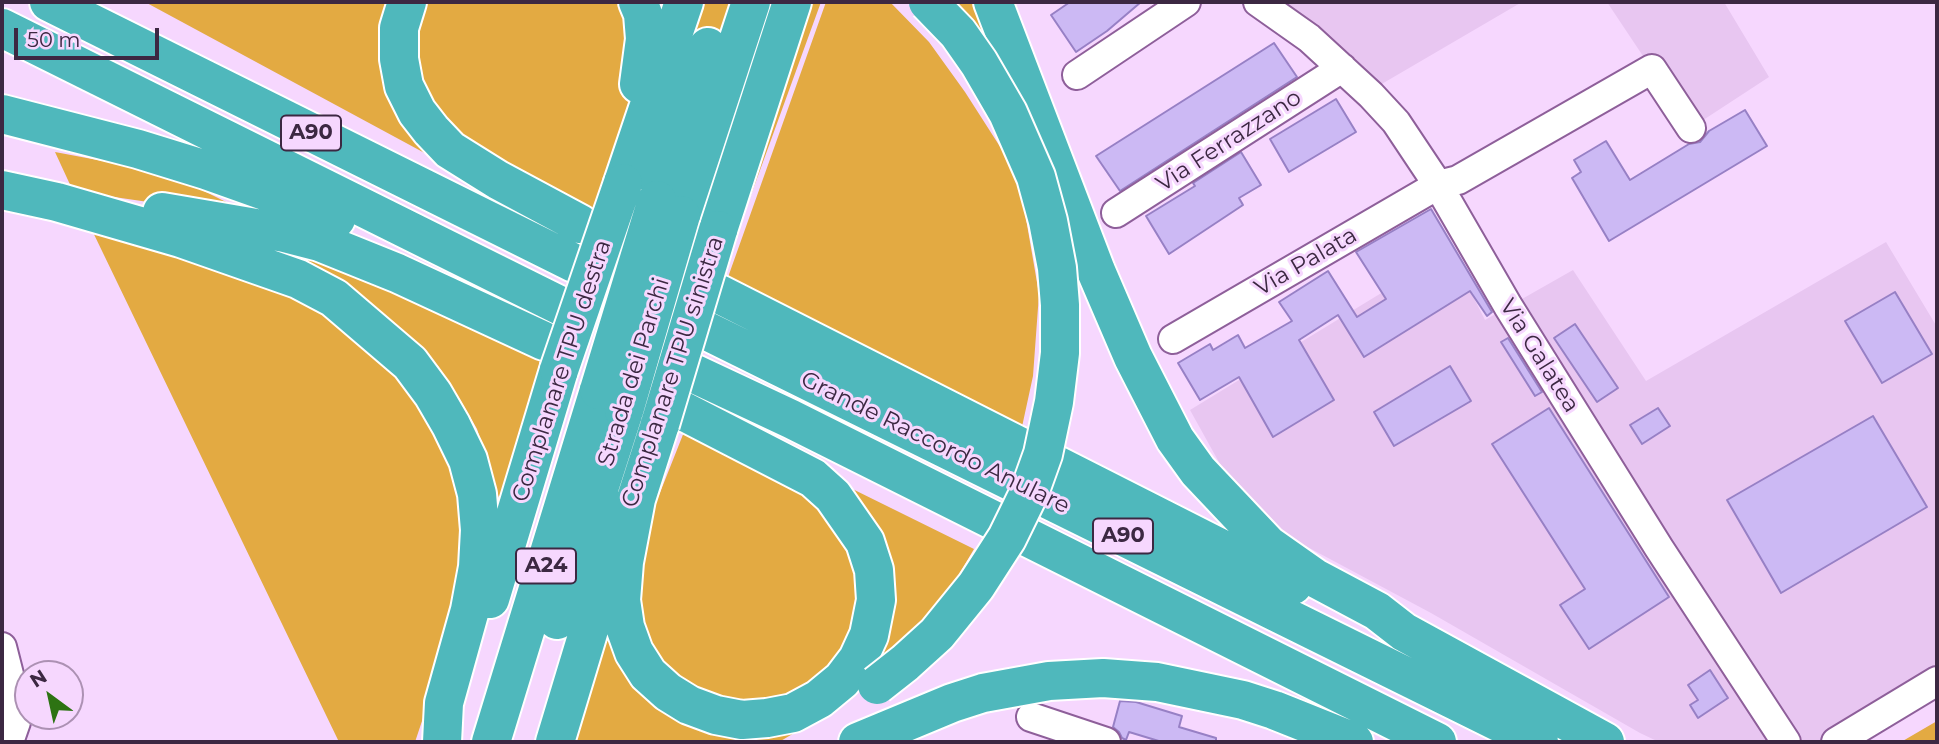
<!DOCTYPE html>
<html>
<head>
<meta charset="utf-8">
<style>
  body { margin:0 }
  #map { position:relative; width:1939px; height:744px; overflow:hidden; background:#f6d7fe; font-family:Montserrat,sans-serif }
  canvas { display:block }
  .frame { position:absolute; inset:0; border:4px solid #3c2842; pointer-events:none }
  .north { position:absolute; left:14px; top:660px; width:70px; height:70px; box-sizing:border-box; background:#f6d7fe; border:2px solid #ac91b3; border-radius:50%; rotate:327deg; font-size:19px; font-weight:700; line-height:28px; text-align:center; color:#3c2842 }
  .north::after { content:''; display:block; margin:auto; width:24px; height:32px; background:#2d7313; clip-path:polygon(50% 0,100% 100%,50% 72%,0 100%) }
  .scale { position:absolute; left:14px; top:28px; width:145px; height:32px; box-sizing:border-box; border:4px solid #3c2842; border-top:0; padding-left:9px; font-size:21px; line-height:24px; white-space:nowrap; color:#3c2842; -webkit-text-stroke:5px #f6d7fe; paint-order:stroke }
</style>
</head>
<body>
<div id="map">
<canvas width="1939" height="744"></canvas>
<div class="frame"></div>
<div class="north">N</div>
<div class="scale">50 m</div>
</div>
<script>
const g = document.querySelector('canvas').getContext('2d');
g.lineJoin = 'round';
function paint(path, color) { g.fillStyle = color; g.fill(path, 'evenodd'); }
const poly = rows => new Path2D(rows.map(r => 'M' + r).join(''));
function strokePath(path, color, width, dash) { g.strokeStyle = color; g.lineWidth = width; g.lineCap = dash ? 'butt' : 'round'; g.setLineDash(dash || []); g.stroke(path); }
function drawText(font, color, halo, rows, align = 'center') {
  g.font = font + ' Montserrat,sans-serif'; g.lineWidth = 6; g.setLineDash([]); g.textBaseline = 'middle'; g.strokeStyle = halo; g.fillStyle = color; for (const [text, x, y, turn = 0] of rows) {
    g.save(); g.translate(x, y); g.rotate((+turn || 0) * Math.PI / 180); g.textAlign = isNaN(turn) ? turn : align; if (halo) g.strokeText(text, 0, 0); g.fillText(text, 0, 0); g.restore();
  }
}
paint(poly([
  [1270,2,1522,2,1380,85],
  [1607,2,1724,2,1769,77,1691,128],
  [1886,242,1937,327,1937,673,1826,742,1659,742,1640,733,1431,613,1285,535,1230,482,1190,410,1450,251,1485,320,1573,270,1646,381]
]), '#e8c6f1');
paint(poly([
  [145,2,821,2,722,275,589,210,432,157],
  [826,2,890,2,929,42,965,92,1006,156,1017,181,1024,207,1039,294,1033,376,1020,436,727,280],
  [943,2,972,2,1008,87],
  [55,152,161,172,194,186,258,218,73,191],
  [89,224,297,295,389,357,459,463,463,598,415,742,339,742],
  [247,235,299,249,541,356,503,527,499,498,477,429,458,396,438,366,409,339],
  [684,432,784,475,847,528,867,604,833,672,768,705,702,697,655,658,638,617,646,528],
  [814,470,974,549,954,583,893,658,811,723,779,742,571,742,609,616,633,669,758,730,883,629],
  [1937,721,1937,742,1901,742]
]), '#e3aa42');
const building = poly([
  [1070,2,1141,2,1107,31,1076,52,1051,15,1070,2],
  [1274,43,1297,77,1120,191,1096,156,1274,43],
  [1336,99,1356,132,1289,172,1270,139,1336,99],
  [1745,110,1767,146,1609,241,1572,178,1581,172,1574,160,1606,141,1630,180,1689,144,1700,142,1709,131,1745,110],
  [1241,152,1261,185,1239,198,1243,205,1169,254,1146,216,1195,186,1193,183,1241,152],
  [1431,209,1492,312,1487,316,1470,291,1364,357,1338,315,1299,340,1334,400,1273,437,1239,377,1200,400,1178,363,1210,344,1213,350,1238,335,1245,348,1292,321,1279,302,1328,271,1357,317,1386,299,1356,252,1431,209],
  [1895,292,1932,354,1882,383,1845,321,1895,292],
  [1575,324,1618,388,1597,402,1554,338,1575,324],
  [1508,338,1542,392,1535,396,1501,342,1508,338],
  [1450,366,1471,401,1394,446,1374,412,1450,366],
  [1549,408,1669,597,1589,649,1560,605,1585,589,1492,444,1549,408],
  [1658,408,1670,426,1642,444,1630,425,1658,408],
  [1873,416,1927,507,1781,593,1727,500,1873,416],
  [1710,670,1728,698,1698,718,1690,705,1698,700,1688,685,1710,670],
  [1120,701,1136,702,1182,716,1179,727,1216,738,1216,742,1162,742,1129,732,1126,740,1122,738,1119,732,1113,727,1120,701]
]);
paint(building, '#ccb9f4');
strokePath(building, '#9780c5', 2);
const minor = poly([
  [1258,2,1309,38,1371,95,1396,122,1438,185,1508,306,1659,548,1786,742],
  [1077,75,1186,2],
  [1116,213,1342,68],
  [1173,339,1438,185,1458,180,1652,69,1691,128],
  [2,647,16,702,16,722,9,742],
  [1031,717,1106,742],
  [1836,742,1937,681]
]);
const highway = poly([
  [49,2,574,263],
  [407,2,399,28,399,59,404,86,417,112,431,130,450,150,498,180,580,224],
  [638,2,643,14,645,39,639,84],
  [993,2,1096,271,1133,357,1175,439,1198,471,1268,545,1315,578,1377,611,1404,632,1605,742],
  [2,28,561,306],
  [2,114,138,149,206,170,265,191,336,219],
  [623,183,684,2],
  [2,190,57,202,181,238,298,279,334,298,410,363,433,394,451,425,468,460,477,494,480,530,478,567,470,610,444,703,442,742],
  [657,200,708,47],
  [162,212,285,233,320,242,397,273,544,341],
  [681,215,751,2],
  [718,230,792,2],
  [719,294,1293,585],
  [707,331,1539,742],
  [695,374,791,419,1437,742],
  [636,499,624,562,621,600,625,627,634,652,648,674,668,692,689,705,716,715,742,720,767,718,793,713,819,699,842,680,858,659,869,635,876,600,874,570,865,542,833,496,813,478,683,411],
  [490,599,559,370],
  [557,620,624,411],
  [491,742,599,390],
  [555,742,620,527,636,499,660,424],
  [858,742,952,703,983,693,1049,681,1103,678,1157,682,1243,700,1274,710,1354,742]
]);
strokePath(minor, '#8e5f9a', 32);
strokePath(highway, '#fff', 42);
strokePath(minor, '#fff', 28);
strokePath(highway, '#4fb8bc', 38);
const highwayBridge = poly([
  [559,370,623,183],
  [599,390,657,200],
  [624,411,681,215],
  [660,424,718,230],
  [877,685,905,663,937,634,976,586,1007,538,1029,493,1043,454,1054,402,1060,353,1060,305,1057,268,1048,221,1036,177,1008,113,979,63,958,33,928,2]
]);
strokePath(highwayBridge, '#fff', 42, []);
strokePath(highwayBridge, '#4fb8bc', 38);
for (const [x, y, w] of [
  [311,133,60],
  [1123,536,60],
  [546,566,60]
]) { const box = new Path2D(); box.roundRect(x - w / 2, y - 17.5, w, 35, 5); g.fillStyle = '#f6d7fe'; g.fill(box); strokePath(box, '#3c2842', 2); }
drawText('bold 21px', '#3c2842', null, [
  ["A90",311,133],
  ["A90",1123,536],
  ["A24",546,566]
]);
drawText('23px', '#3c2842', '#f6d7fe', [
  ["Via Ferrazzano",1229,141,-33],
  ["Via Palata",1306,262,-30],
  ["Via Galatea",1539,356,58],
  ["Complanare TPU destra",562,371,-72],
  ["Strada dei Parchi",634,372,-73],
  ["Complanare TPU sinistra",673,372,-72],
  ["Grande Raccordo Anulare",935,443,26]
]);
</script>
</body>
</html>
